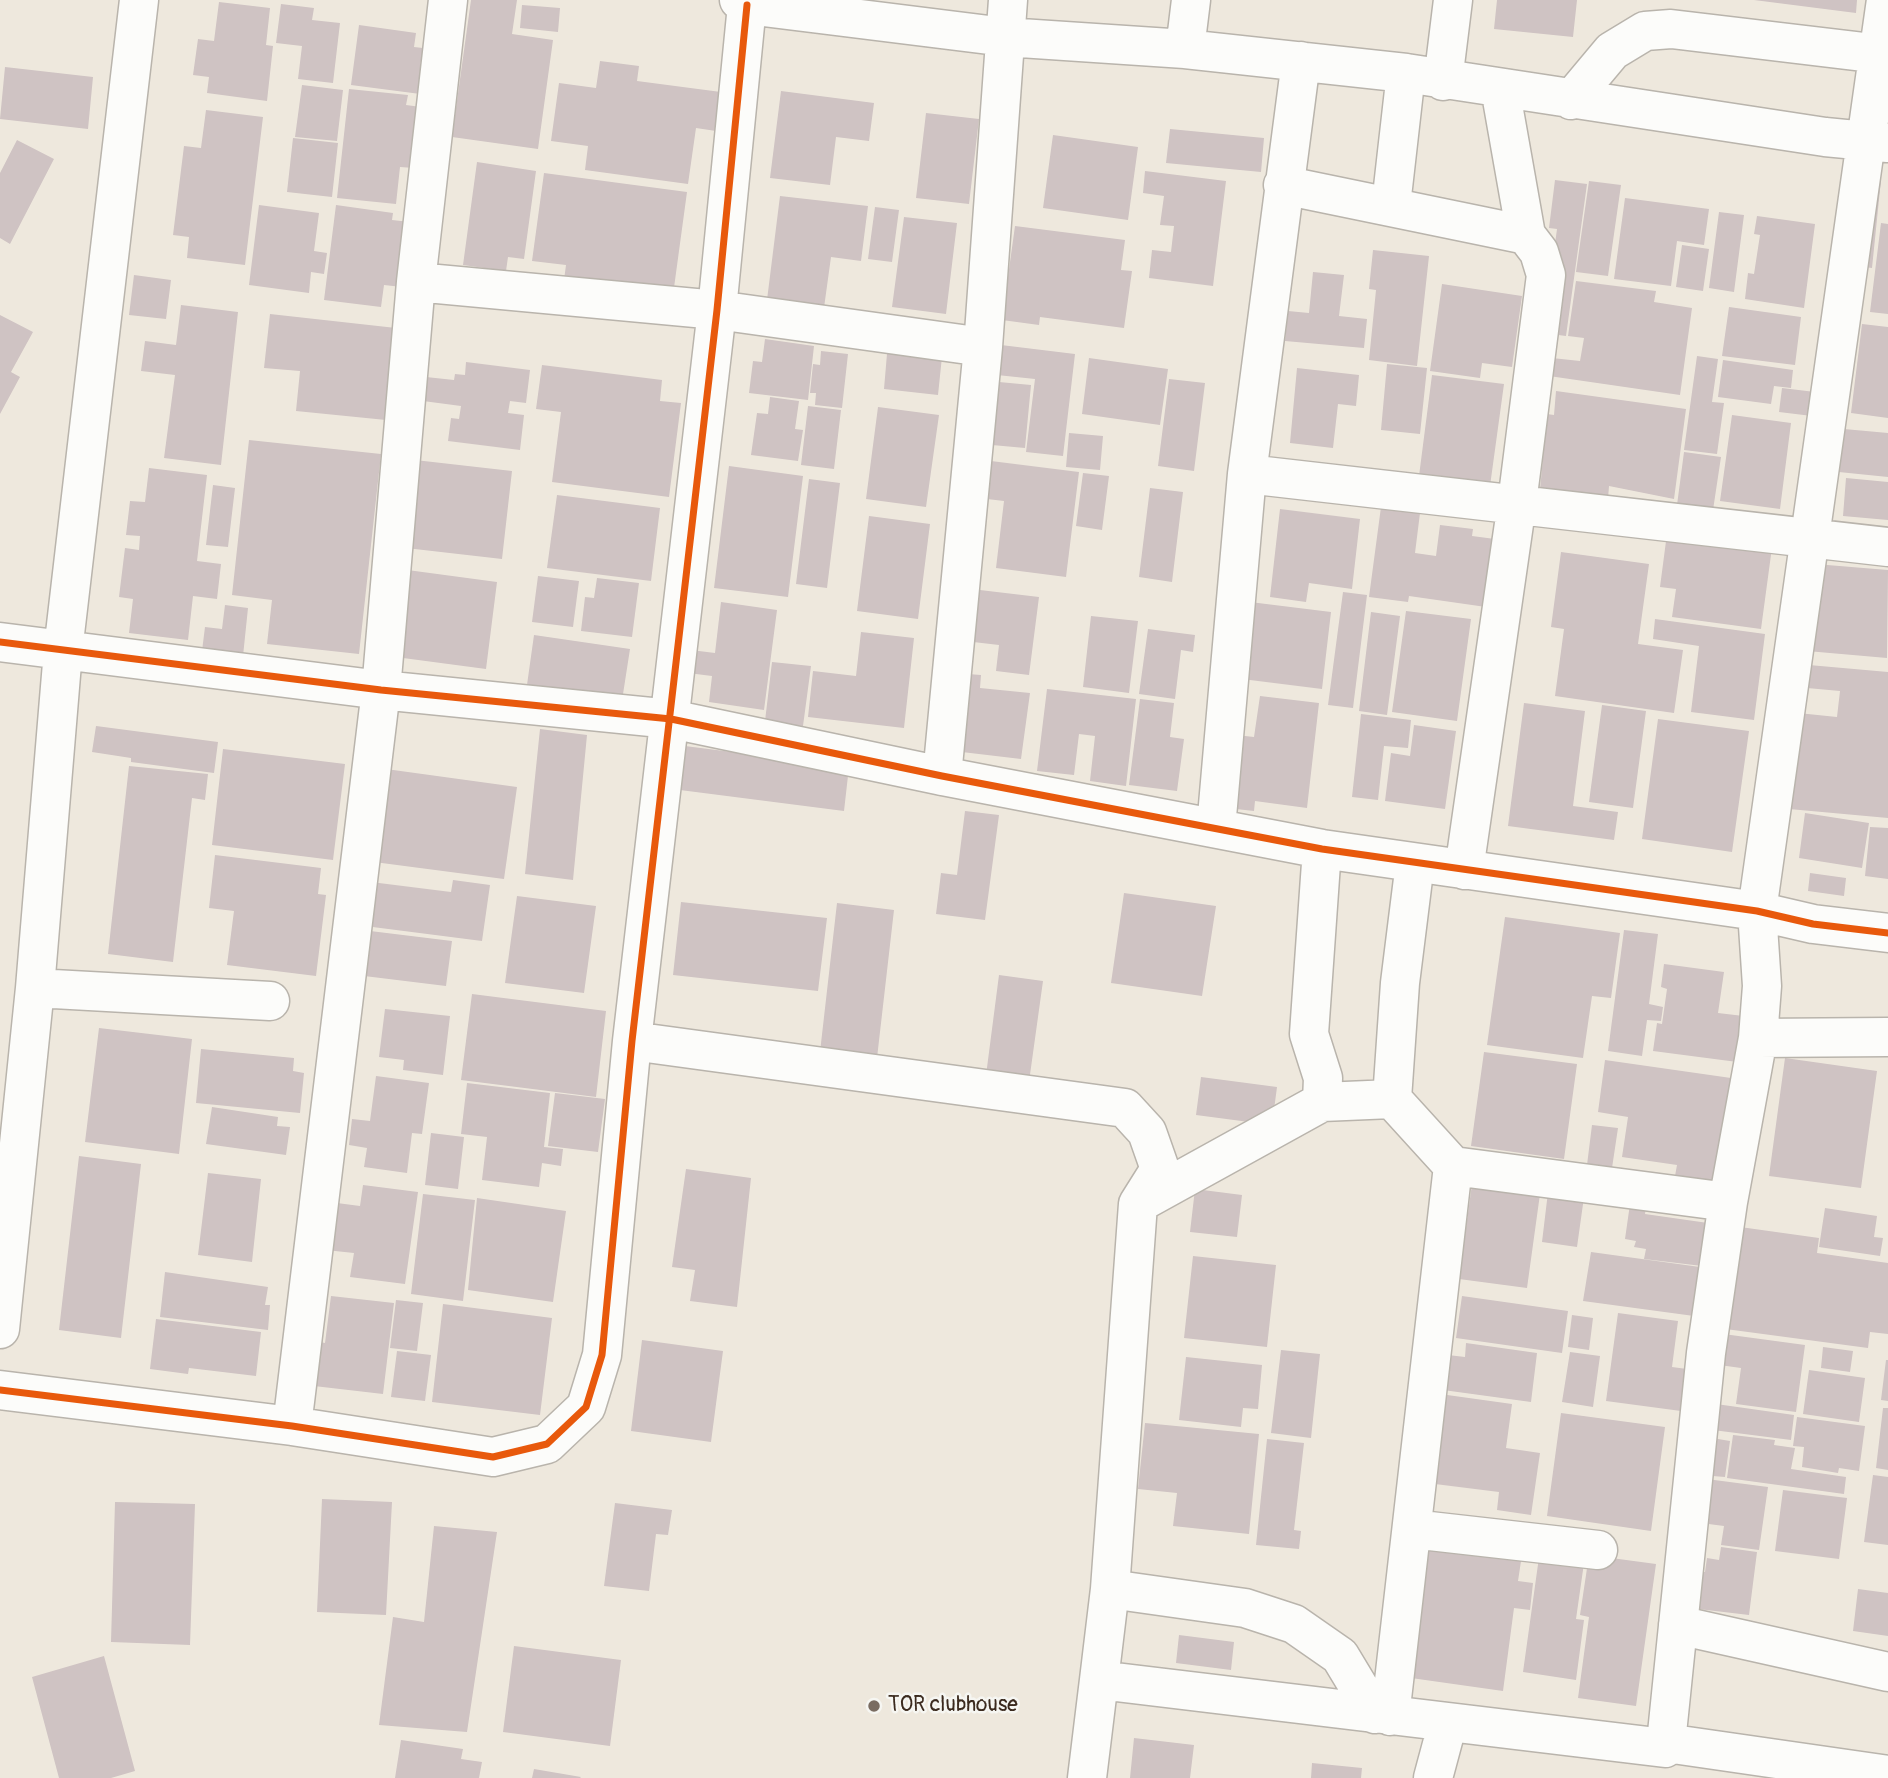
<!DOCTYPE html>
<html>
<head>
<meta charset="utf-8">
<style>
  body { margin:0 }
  canvas { display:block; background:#eee8dd }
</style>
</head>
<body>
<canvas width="1888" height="1778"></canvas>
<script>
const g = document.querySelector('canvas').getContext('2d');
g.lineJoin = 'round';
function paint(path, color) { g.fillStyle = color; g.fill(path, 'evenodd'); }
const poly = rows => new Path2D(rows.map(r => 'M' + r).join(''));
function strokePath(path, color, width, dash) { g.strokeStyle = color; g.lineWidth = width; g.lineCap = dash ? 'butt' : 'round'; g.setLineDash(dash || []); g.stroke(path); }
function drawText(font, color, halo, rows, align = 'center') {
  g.font = font + ' Pangolin,sans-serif'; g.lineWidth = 5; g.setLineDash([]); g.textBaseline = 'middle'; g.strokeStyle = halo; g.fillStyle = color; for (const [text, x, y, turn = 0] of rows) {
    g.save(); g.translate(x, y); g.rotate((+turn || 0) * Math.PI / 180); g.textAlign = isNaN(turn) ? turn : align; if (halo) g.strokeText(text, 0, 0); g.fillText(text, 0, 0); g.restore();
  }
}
paint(poly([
  [471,0,517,0,512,34,553,40,538,149,452,137],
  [1497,0,1577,0,1573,37,1494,29],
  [1754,0,1857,0,1856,13],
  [219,2,270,8,266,45,273,46,267,101,207,93,209,77,193,75,198,39,214,41],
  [281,4,314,8,312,20,340,23,333,83,298,79,302,46,276,43],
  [522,5,560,8,558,32,520,28],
  [359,25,416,33,414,47,423,48,420,67,431,69,428,95,351,85],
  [600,61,639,66,637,81,721,92,716,131,696,128,688,184,585,170,588,146,551,141,559,83,596,88],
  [5,67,93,77,88,129,0,119],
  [302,85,343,90,337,141,295,137],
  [349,89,408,95,406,105,421,107,414,168,400,167,396,204,337,198],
  [781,91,874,103,869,141,836,137,830,185,770,178],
  [206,110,263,117,245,265,187,258,189,237,173,235,184,146,201,148],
  [926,113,979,119,969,204,916,198],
  [1170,129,1264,138,1261,172,1166,163],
  [1053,135,1138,147,1128,220,1043,208],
  [293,138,338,143,332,197,287,192],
  [17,140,54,159,10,244,0,238,0,173],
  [477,162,536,171,524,259,508,257,506,271,463,265],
  [1145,171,1226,181,1213,286,1149,278,1152,250,1171,252,1174,226,1160,225,1164,196,1143,193],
  [544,173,687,192,673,295,564,280,566,265,532,261],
  [1865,178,1881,180,1872,268,1856,266],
  [1555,180,1587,184,1566,336,1543,333,1557,229,1549,228],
  [1589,181,1621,185,1608,276,1576,272],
  [780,196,868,206,861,261,831,257,823,315,766,308],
  [1625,198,1709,209,1704,245,1677,241,1671,286,1614,279],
  [259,205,319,213,314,251,327,253,324,274,311,272,309,293,249,285],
  [336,205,393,213,392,220,410,222,402,287,384,285,381,307,324,300],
  [875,207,899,210,892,262,868,259],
  [1719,212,1744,215,1734,292,1709,288],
  [1757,216,1815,224,1804,308,1745,299,1748,273,1754,274,1760,235,1754,234],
  [904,217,957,223,946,314,892,307],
  [1881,223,1888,224,1888,314,1870,312],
  [1015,226,1125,240,1121,270,1132,271,1124,328,1040,317,1039,325,1002,320],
  [1682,245,1709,249,1703,291,1676,287],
  [1373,250,1429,256,1417,366,1369,360,1376,290,1369,289],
  [1313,272,1344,275,1339,316,1367,319,1364,348,1285,341,1288,311,1309,313],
  [134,275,171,280,166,319,129,315],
  [1576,281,1656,291,1654,302,1692,308,1680,395,1549,376,1552,358,1580,361,1584,338,1568,336],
  [1442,284,1522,296,1512,367,1482,363,1480,378,1430,371],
  [181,305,238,312,221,465,164,458,175,375,141,371,145,341,176,345],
  [1729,307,1801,317,1795,365,1722,356],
  [270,314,396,328,386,420,296,411,300,371,264,368],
  [0,315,33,332,11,372,20,377,0,414],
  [1862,324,1888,327,1888,418,1851,413],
  [765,339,814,346,808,400,749,393,753,361,762,362],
  [888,342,943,347,938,395,884,389],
  [1001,345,1075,354,1063,456,1026,452,1035,379,997,375],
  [821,351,848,354,842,408,815,405,816,393,810,393,813,364,820,365],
  [1697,356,1718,359,1712,402,1724,403,1717,454,1684,450],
  [1089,358,1168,369,1160,425,1082,414],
  [1723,360,1793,370,1791,388,1774,386,1771,404,1718,397],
  [466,362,530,370,526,403,510,401,508,413,524,415,520,450,448,441,451,418,459,419,461,406,423,401,426,377,454,380,455,374,465,375],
  [1387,364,1427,368,1420,434,1381,430],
  [542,365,662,380,660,401,681,403,669,497,552,482,561,412,536,409],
  [1297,368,1359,375,1356,406,1338,404,1333,448,1290,443],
  [1432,375,1504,384,1490,486,1419,476],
  [1169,379,1205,383,1194,471,1158,466],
  [999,382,1031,385,1025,448,992,445],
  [1782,388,1815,392,1812,416,1779,412],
  [1556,391,1686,409,1674,499,1609,486,1608,499,1540,490,1547,414,1554,415],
  [770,397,799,401,795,429,803,430,798,461,751,455,757,413,768,414],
  [808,406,841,410,834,469,801,465],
  [878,407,939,415,926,507,866,499],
  [1732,415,1791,423,1780,509,1720,501],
  [1833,428,1888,433,1888,477,1829,471],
  [1069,433,1103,436,1100,470,1066,467],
  [249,440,381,454,359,654,267,644,272,600,232,595],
  [1684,452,1721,457,1713,510,1677,505],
  [415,460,512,471,502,559,406,548],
  [991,461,1079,472,1066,577,996,568,1004,501,987,499],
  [729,466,803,476,788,597,714,588],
  [149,468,207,475,197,561,221,564,217,599,193,596,188,640,129,633,133,599,119,597,125,548,139,550,140,536,126,535,130,501,145,502],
  [1083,473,1109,476,1102,530,1076,526],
  [1846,478,1888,482,1888,520,1843,516],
  [809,479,840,483,827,588,796,584],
  [213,485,235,488,228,547,206,545],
  [1150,488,1183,492,1172,582,1139,577],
  [557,495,660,508,651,581,547,568],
  [1381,507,1420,513,1415,553,1436,556,1440,525,1473,529,1472,536,1495,539,1486,607,1409,596,1408,602,1369,597],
  [1280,509,1360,519,1352,589,1309,583,1306,602,1270,597],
  [869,516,930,524,918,619,857,611],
  [1668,526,1773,540,1761,629,1672,617,1676,589,1660,587],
  [1561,552,1649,564,1638,644,1683,650,1674,713,1555,696,1564,629,1551,627],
  [1815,564,1888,570,1887,658,1807,651],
  [400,569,497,582,486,669,388,656],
  [538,576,579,581,573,627,532,622],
  [597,578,639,583,632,637,581,631,585,597,594,598],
  [963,588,1039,597,1029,675,996,671,999,645,956,640],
  [1343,592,1367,595,1353,708,1328,705],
  [721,602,777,610,764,710,709,702,712,676,688,673,691,650,715,653],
  [1250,602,1331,612,1322,689,1242,679],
  [225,605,248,608,243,656,202,651,205,627,222,629],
  [1406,611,1471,619,1457,721,1392,712],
  [1371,612,1400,616,1387,715,1359,711],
  [1091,616,1138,621,1129,693,1083,687],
  [1655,619,1765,634,1754,720,1691,712,1699,646,1653,639],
  [1148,629,1195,635,1193,652,1181,650,1175,699,1139,694],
  [861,632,914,638,904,728,808,717,813,671,856,676],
  [534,635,630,649,621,707,526,692],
  [772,662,811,666,803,726,765,721],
  [1809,665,1888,672,1888,818,1789,809,1798,713,1837,717,1840,691,1807,688],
  [955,673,981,675,980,688,1030,693,1021,759,945,750],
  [1047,689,1136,699,1126,786,1090,781,1095,736,1079,734,1074,775,1037,771],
  [1260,696,1319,703,1307,808,1255,801,1254,811,1227,808,1236,735,1254,737],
  [1140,699,1174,703,1170,737,1184,739,1177,791,1129,785],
  [1524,703,1585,711,1573,806,1618,812,1614,840,1508,826],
  [1602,705,1646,711,1633,808,1589,802],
  [1361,714,1411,720,1408,748,1384,746,1378,800,1352,797],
  [1658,719,1749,731,1732,852,1642,839],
  [1414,725,1456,731,1445,809,1385,801,1391,753,1410,756],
  [96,726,218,742,214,773,131,762,131,758,92,752],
  [540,729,587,735,573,880,525,874],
  [685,746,849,767,844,811,680,790],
  [223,749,345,764,333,860,212,845],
  [129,766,208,774,205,800,192,798,173,962,108,954],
  [386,769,517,787,504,879,374,862],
  [965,811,999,815,985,920,936,914,941,873,957,875],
  [1805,813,1869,823,1862,868,1799,858],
  [1870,827,1888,828,1888,879,1865,876],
  [215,855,321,868,318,894,326,895,316,976,227,965,234,911,209,908],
  [1810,873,1846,878,1844,896,1808,891],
  [453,880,490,885,482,941,357,925,363,881,451,892],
  [1124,893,1216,906,1202,996,1111,983],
  [517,896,596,906,584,993,505,983],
  [681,902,827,918,818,991,673,975],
  [837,903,894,910,877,1058,820,1052],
  [1505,917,1620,933,1611,998,1592,996,1583,1058,1487,1045],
  [362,930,452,941,446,986,356,975],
  [1624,930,1658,934,1649,1004,1663,1007,1661,1021,1647,1020,1642,1056,1608,1051],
  [1664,964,1724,972,1718,1013,1752,1017,1745,1063,1653,1051,1657,1023,1662,1024,1667,989,1661,987],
  [999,975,1043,981,1028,1089,985,1083],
  [472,994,606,1011,596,1097,461,1080],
  [385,1009,450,1016,443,1075,403,1070,404,1060,379,1057],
  [99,1028,192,1039,179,1154,85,1142],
  [201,1049,294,1058,293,1071,304,1073,300,1113,196,1103],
  [1484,1052,1577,1064,1564,1159,1471,1146],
  [1785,1058,1877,1071,1861,1188,1769,1176],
  [1605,1060,1738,1079,1724,1182,1675,1176,1677,1165,1622,1157,1628,1117,1598,1112],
  [376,1076,429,1083,422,1134,412,1133,407,1173,364,1167,367,1148,349,1145,352,1119,370,1121],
  [1201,1077,1277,1087,1272,1125,1196,1115],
  [467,1083,550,1093,544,1147,563,1149,561,1166,542,1163,539,1187,482,1180,487,1137,461,1134],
  [555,1093,605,1099,598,1152,548,1146],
  [212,1107,278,1117,277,1126,290,1127,286,1155,206,1144],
  [1592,1125,1618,1128,1612,1168,1587,1165],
  [431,1133,464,1137,458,1189,425,1185],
  [79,1156,141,1164,121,1338,59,1330],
  [686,1169,751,1178,737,1307,690,1301,695,1270,672,1267],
  [208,1173,261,1179,252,1262,198,1255],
  [1472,1184,1540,1194,1527,1288,1459,1279],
  [363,1185,418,1192,405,1284,350,1277,354,1253,316,1249,337,1203,360,1206],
  [1195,1189,1242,1195,1237,1237,1190,1232],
  [1548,1192,1584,1197,1577,1247,1542,1242],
  [423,1194,475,1200,463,1301,411,1294],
  [477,1198,566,1211,553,1302,468,1290],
  [1630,1204,1646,1206,1645,1214,1708,1223,1702,1266,1644,1259,1646,1249,1634,1247,1636,1241,1625,1239],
  [1825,1208,1877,1216,1874,1237,1883,1238,1880,1256,1819,1247],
  [1733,1226,1819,1238,1817,1253,1888,1263,1888,1334,1870,1332,1868,1348,1718,1328],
  [1591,1252,1700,1267,1694,1316,1583,1301],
  [1193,1256,1276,1265,1267,1347,1184,1338],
  [165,1272,268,1287,265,1305,270,1305,268,1330,160,1317],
  [331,1296,394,1303,383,1394,314,1386,320,1342,325,1343],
  [1462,1296,1568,1311,1562,1353,1456,1338],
  [396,1300,423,1303,417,1351,390,1348],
  [443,1304,552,1318,540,1415,432,1402],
  [1618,1313,1678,1321,1672,1367,1687,1369,1681,1411,1606,1401],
  [1572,1315,1593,1318,1589,1350,1568,1347],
  [156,1319,261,1332,256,1376,189,1368,188,1374,150,1369],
  [1716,1333,1805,1345,1796,1412,1736,1404,1741,1368,1712,1364],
  [642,1340,723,1351,711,1442,631,1431],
  [1466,1343,1537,1353,1531,1402,1443,1390,1448,1355,1465,1357],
  [1823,1347,1853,1351,1850,1372,1821,1368],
  [1281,1350,1320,1354,1311,1438,1271,1433],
  [397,1351,431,1355,425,1401,391,1397],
  [1570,1352,1600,1356,1593,1407,1562,1402],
  [1186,1357,1262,1365,1258,1409,1243,1408,1241,1427,1179,1420],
  [1886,1360,1888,1360,1888,1401,1881,1400],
  [1809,1370,1865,1378,1859,1422,1803,1414],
  [1440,1394,1512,1404,1506,1448,1540,1453,1531,1515,1497,1510,1499,1492,1427,1483],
  [1709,1403,1794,1415,1791,1440,1705,1429],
  [1883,1408,1888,1408,1888,1470,1876,1468],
  [1561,1413,1665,1427,1651,1531,1547,1516],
  [1797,1417,1865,1426,1859,1471,1839,1468,1838,1473,1802,1467,1804,1447,1793,1446],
  [1145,1423,1259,1434,1249,1534,1173,1526,1177,1493,1138,1489],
  [1733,1435,1775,1440,1774,1445,1795,1448,1791,1469,1846,1477,1844,1494,1727,1478],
  [1706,1437,1730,1441,1725,1477,1700,1475],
  [1267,1439,1304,1443,1294,1530,1301,1531,1299,1549,1256,1545],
  [1873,1475,1888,1477,1888,1545,1864,1542],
  [1699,1478,1768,1487,1759,1550,1721,1545,1724,1526,1693,1522],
  [1783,1490,1847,1498,1839,1559,1775,1551],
  [322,1499,392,1502,386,1615,317,1612],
  [115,1502,195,1504,190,1645,111,1642],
  [615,1503,672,1510,668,1535,656,1534,649,1591,604,1586],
  [434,1526,497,1532,467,1732,379,1725,393,1617,424,1622],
  [1424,1535,1523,1548,1518,1581,1533,1583,1530,1610,1514,1608,1503,1691,1404,1677],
  [1721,1547,1757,1552,1749,1615,1690,1608,1695,1571,1705,1572,1707,1558,1719,1560],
  [1540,1550,1585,1556,1576,1619,1584,1620,1576,1680,1523,1672],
  [1589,1555,1656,1564,1636,1706,1578,1698,1589,1617,1580,1615],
  [1858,1589,1888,1593,1888,1636,1853,1631],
  [1179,1635,1234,1642,1231,1670,1176,1663],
  [514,1646,621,1660,610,1746,503,1732],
  [104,1656,135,1771,111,1778,59,1778,32,1677],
  [1134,1738,1194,1745,1190,1778,1130,1778],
  [401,1740,463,1749,461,1759,482,1762,479,1778,395,1778],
  [1312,1763,1362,1768,1361,1778,1311,1778],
  [534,1769,581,1777,580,1778,532,1778]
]), '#cfc3c3');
const minor = poly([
  [739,0,747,5,1005,37,1185,49,1406,73,1825,137,1888,143],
  [1185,49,1191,0],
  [1443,81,1453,0],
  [1571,100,1612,51,1645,31,1671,29,1888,55],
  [1283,185,1526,235],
  [1391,205,1406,73],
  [416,282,717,310,983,347],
  [1247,474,1888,547],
  [0,642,381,690,671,719,942,776,1322,849,1757,911,1813,924,1888,933],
  [942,776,983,347,1008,0],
  [1216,828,1247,474,1301,61],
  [1322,849,1309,1034,1323,1078,1322,1102,1392,1099],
  [1464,870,1517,503,1546,275,1539,252,1526,235,1500,88],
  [35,988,270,1001],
  [1758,1038,1888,1037],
  [632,1041,1125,1108,1147,1132,1160,1169,1138,1204,1110,1589,1099,1680,1665,1748,1666,1743,1888,1775],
  [1453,1166,1728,1202],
  [1139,1203,1322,1102],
  [0,1329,35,988,63,651,139,0],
  [0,1390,292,1426,493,1457,547,1444,586,1407,602,1355,632,1041,717,310,747,5],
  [292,1426,381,690,416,282,448,0],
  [1412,1529,1598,1550],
  [1110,1589,1245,1608,1294,1624,1340,1656,1375,1714],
  [1678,1625,1888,1672],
  [1390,1716,1453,1166,1392,1099,1400,983,1415,863],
  [1666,1743,1706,1353,1728,1202,1758,1038,1762,986,1757,911,1886,0],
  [1087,1778,1099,1680],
  [1433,1778,1448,1722]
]);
strokePath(minor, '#b9b4ac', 41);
strokePath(minor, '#fcfcfa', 38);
strokePath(poly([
  [0,642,381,690,671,719,942,776,1322,849,1757,911,1813,924,1888,933],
  [0,1390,292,1426,493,1457,547,1444,586,1407,602,1355,632,1041,717,310,747,5]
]), '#e8590c', 7);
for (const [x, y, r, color] of [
  [874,1706,7,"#7a6c61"]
]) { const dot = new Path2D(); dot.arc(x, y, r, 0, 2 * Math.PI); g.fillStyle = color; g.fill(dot); strokePath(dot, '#f6f6f2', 2.5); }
drawText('21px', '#3b2a1e', '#f6f6f2', [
  ["TOR clubhouse",888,1706]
], 'left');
</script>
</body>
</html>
